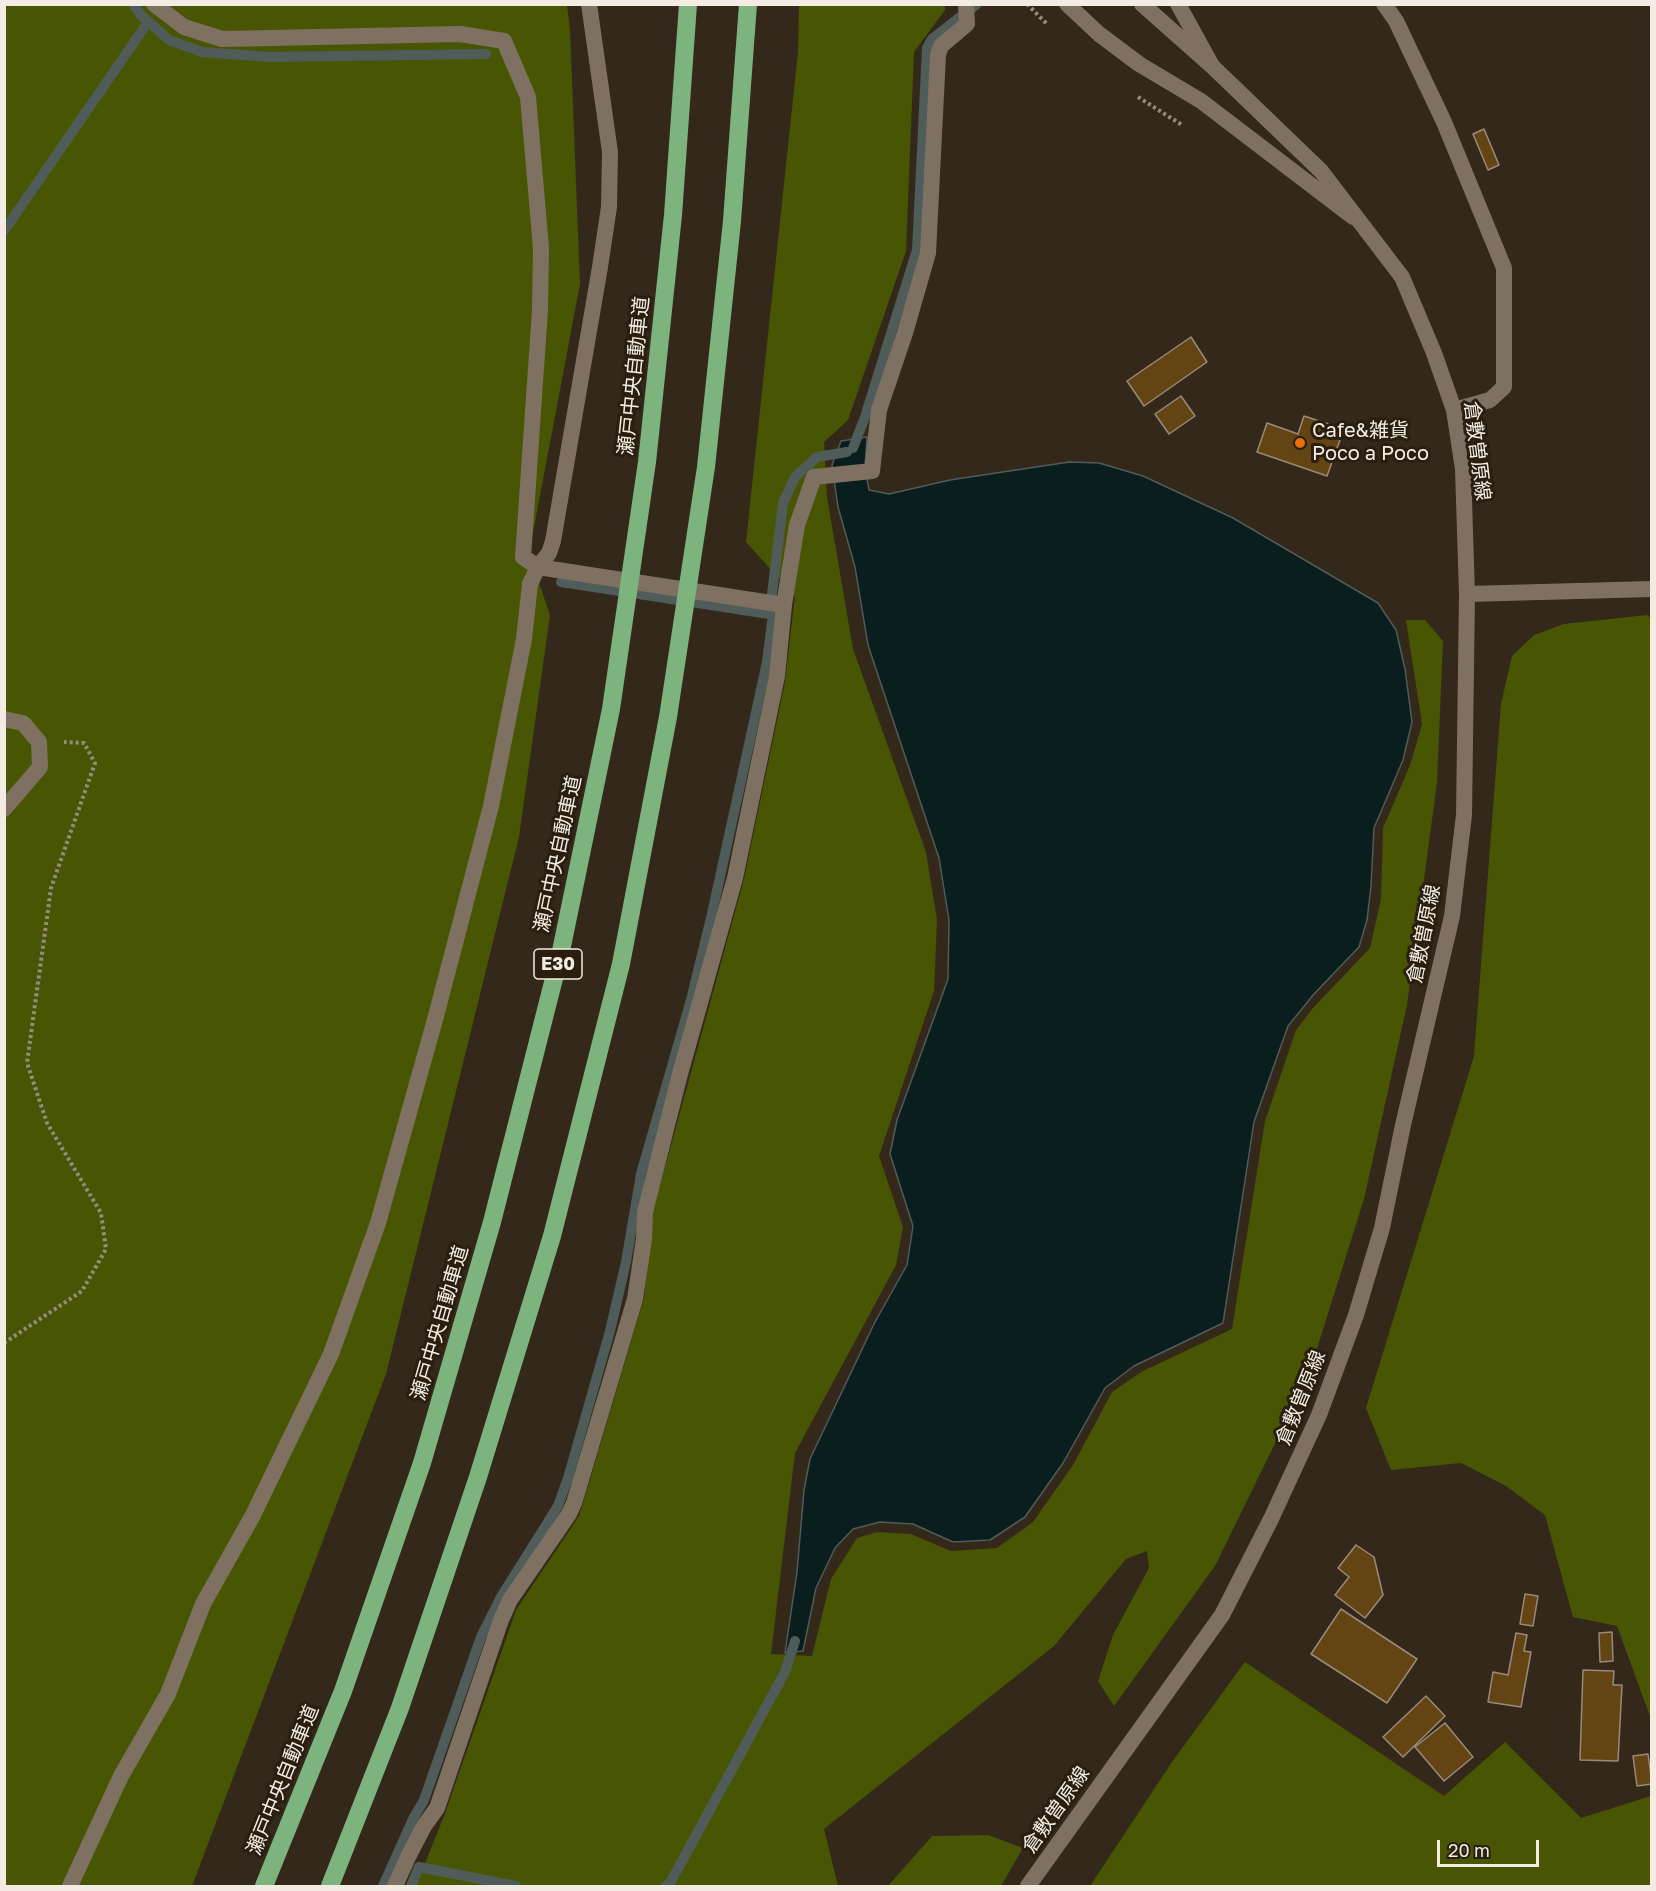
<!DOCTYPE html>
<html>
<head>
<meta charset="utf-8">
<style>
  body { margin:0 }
  #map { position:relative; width:1656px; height:1891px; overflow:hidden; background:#33281a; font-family:"Golos Text",sans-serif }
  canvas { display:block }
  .frame { position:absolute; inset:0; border:6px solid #f4ece3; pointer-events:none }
  .scale { position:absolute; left:1437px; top:1840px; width:102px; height:27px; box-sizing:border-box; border:3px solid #f4ece3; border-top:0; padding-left:8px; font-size:18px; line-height:21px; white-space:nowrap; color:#f4ece3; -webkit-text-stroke:4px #291e10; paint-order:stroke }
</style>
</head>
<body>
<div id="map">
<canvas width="1656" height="1891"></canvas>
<div class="frame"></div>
<div class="scale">20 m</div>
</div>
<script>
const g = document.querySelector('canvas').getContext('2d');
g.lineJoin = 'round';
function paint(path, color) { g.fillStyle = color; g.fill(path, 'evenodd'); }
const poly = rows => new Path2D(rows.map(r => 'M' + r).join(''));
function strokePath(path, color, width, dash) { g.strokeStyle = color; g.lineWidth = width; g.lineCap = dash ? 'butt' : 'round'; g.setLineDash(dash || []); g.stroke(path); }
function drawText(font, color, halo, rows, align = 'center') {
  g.font = font + ' "Golos Text","Noto Sans JP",sans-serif'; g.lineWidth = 6; g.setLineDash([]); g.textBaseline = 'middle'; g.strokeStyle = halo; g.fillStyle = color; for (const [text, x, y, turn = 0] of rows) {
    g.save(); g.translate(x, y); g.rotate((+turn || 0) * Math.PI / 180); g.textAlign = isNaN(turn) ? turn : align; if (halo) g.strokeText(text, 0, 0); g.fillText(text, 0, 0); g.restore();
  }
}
paint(poly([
  [5,5,567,5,570,30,580,284,529,554,550,615,519,837,386,1374,192,1886,5,1886],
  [799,5,945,5,945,10,914,52,906,251,848,420,824,442,827,497,853,649,926,852,937,920,934,991,879,1156,903,1227,896,1265,795,1453,771,1654,812,1656,831,1579,857,1538,877,1532,911,1534,951,1551,997,1548,1033,1522,1073,1465,1112,1392,1143,1371,1232,1329,1265,1121,1296,1030,1313,1008,1370,948,1381,899,1383,828,1410,765,1422,724,1406,620,1425,620,1443,641,1437,783,1407,1005,1364,1199,1309,1374,1215,1566,1114,1706,1098,1681,1113,1635,1149,1568,1147,1551,1126,1559,1054,1646,824,1829,838,1886,416,1886,444,1816,516,1610,579,1516,644,1298,653,1211,744,879,785,682,795,596,746,542,798,52],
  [1647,615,1652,619,1651,1719,1617,1626,1573,1617,1545,1515,1506,1486,1461,1463,1391,1470,1366,1408,1474,1056,1501,704,1512,656,1534,635,1564,624],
  [1245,1662,1444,1796,1505,1742,1581,1818,1651,1796,1651,1886,1090,1886,1172,1762],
  [988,1835,1023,1848,1001,1886,888,1886,932,1836]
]), '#485604');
const water = poly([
  [867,437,865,468,869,490,889,494,950,480,1069,462,1099,463,1143,476,1233,518,1378,603,1396,630,1405,669,1412,722,1403,760,1374,828,1371,886,1367,920,1359,947,1314,994,1288,1026,1254,1122,1223,1323,1134,1366,1105,1388,1063,1463,1025,1517,990,1540,953,1542,913,1524,880,1522,853,1529,835,1548,816,1588,803,1651,785,1653,797,1572,804,1490,810,1459,875,1322,907,1265,913,1226,890,1154,897,1120,948,979,949,920,939,858,868,645,855,567,838,507,832,465,841,441,867,437]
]);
paint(water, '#0a1e1e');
strokePath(water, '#505c59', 1.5);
strokePath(poly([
  [133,4,141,15,169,40,202,52,269,57,486,54],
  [4,231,148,22],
  [853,448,865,417,917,250,927,48,932,39,977,4],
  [561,582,769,614],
  [772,594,783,503,795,477,817,457,847,452],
  [383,1886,413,1819,424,1800,481,1637,501,1597,558,1506,568,1478,610,1331,626,1262,641,1174,691,1000,711,918,767,662,773,614,769,614,770,609],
  [411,1886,419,1867,516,1886],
  [666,1886,670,1883,785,1672,795,1641]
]), '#505c59', 10);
const building = poly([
  [1484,129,1499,165,1488,170,1473,134,1484,129],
  [1191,337,1207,362,1144,406,1127,381,1191,337],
  [1181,396,1195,416,1169,434,1155,414,1181,396],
  [1304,416,1344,429,1327,476,1257,452,1267,423,1298,434,1304,416],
  [1356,1545,1374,1557,1383,1595,1365,1618,1335,1595,1349,1577,1338,1568,1356,1545],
  [1525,1594,1538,1596,1533,1626,1520,1624,1525,1594],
  [1341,1609,1417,1659,1387,1703,1311,1654,1341,1609],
  [1612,1632,1613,1661,1600,1662,1599,1633,1612,1632],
  [1516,1633,1527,1635,1524,1651,1531,1652,1521,1707,1488,1702,1493,1672,1508,1675,1516,1633],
  [1583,1670,1614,1671,1613,1685,1622,1685,1618,1761,1580,1760,1583,1670],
  [1426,1696,1445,1716,1403,1757,1383,1737,1426,1696],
  [1445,1723,1473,1757,1444,1781,1415,1747,1445,1723],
  [1648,1754,1652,1784,1637,1786,1633,1756,1648,1754]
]);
paint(building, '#654413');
strokePath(building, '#998b7b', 1.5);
strokePath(poly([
  [1027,4,1048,25],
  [1138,97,1182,125],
  [4,1343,82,1291,106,1249,101,1213,47,1123,27,1063,51,888,95,763,84,743,64,742]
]), '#958c80', 4, [3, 3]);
strokePath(poly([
  [154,4,184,27,222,39,460,34,504,41,528,97,541,248,540,310,523,557,538,567,784,605,777,676,735,878,680,1074,645,1212,644,1239,635,1299,574,1503,569,1514,510,1600,501,1620,437,1808,424,1826,408,1857,395,1886],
  [1067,4,1099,34,1139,64,1201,101,1353,217],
  [1178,4,1211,64],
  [1384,4,1396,21,1444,122,1504,268,1504,387,1490,400,1454,410],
  [784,605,797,525,814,477,872,471,879,410,905,333,928,253,938,55,941,46,967,24,966,4],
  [4,719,23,723,39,742,40,767,4,809],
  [70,1886,121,1776,168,1694,203,1604,253,1515,331,1354,378,1223,436,1016,491,806,524,639,530,584,538,567,549,553,553,541,600,267,609,207,610,152,589,4]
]), '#7f7161', 16);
strokePath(poly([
  [1467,594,1652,589],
  [1028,1886,1222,1615,1271,1519,1319,1415,1356,1315,1382,1228,1403,1125,1452,916,1464,815,1467,594,1463,469,1454,410,1434,353,1402,277,1321,171,1213,67,1142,4]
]), '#7f7161', 16);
strokePath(poly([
  [264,1886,343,1691,422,1463,492,1222,561,951,611,709,647,462,673,215,688,4],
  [330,1886,400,1708,478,1477,552,1236,621,964,668,717,706,467,732,221,748,4]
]), '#7db47d', 18);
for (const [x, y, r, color] of [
  [1300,443,6,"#e8710a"]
]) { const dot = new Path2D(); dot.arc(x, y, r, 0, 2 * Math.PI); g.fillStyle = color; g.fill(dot); strokePath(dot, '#291e10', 2); }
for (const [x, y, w] of [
  [558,964,48]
]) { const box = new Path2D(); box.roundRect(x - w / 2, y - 15, w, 30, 4.5); g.fillStyle = '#291e10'; g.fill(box); strokePath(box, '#f4ece3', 1.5); }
drawText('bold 18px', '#f4ece3', null, [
  ["E30",558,964]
]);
drawText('20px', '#f4ece3', '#291e10', [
  ["瀬戸中央自動車道",634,376,-84],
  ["倉敷曽原線",1477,451,83],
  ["瀬戸中央自動車道",558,854,-78],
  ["倉敷曽原線",1424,934,-79],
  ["瀬戸中央自動車道",440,1323,-74],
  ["倉敷曽原線",1301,1398,-68],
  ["瀬戸中央自動車道",283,1780,-68],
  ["倉敷曽原線",1056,1810,-55]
]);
drawText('20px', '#f4ece3', '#291e10', [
  ["Cafe&雑貨",1312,431],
  ["Poco a Poco",1312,454]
], 'left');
</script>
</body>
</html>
